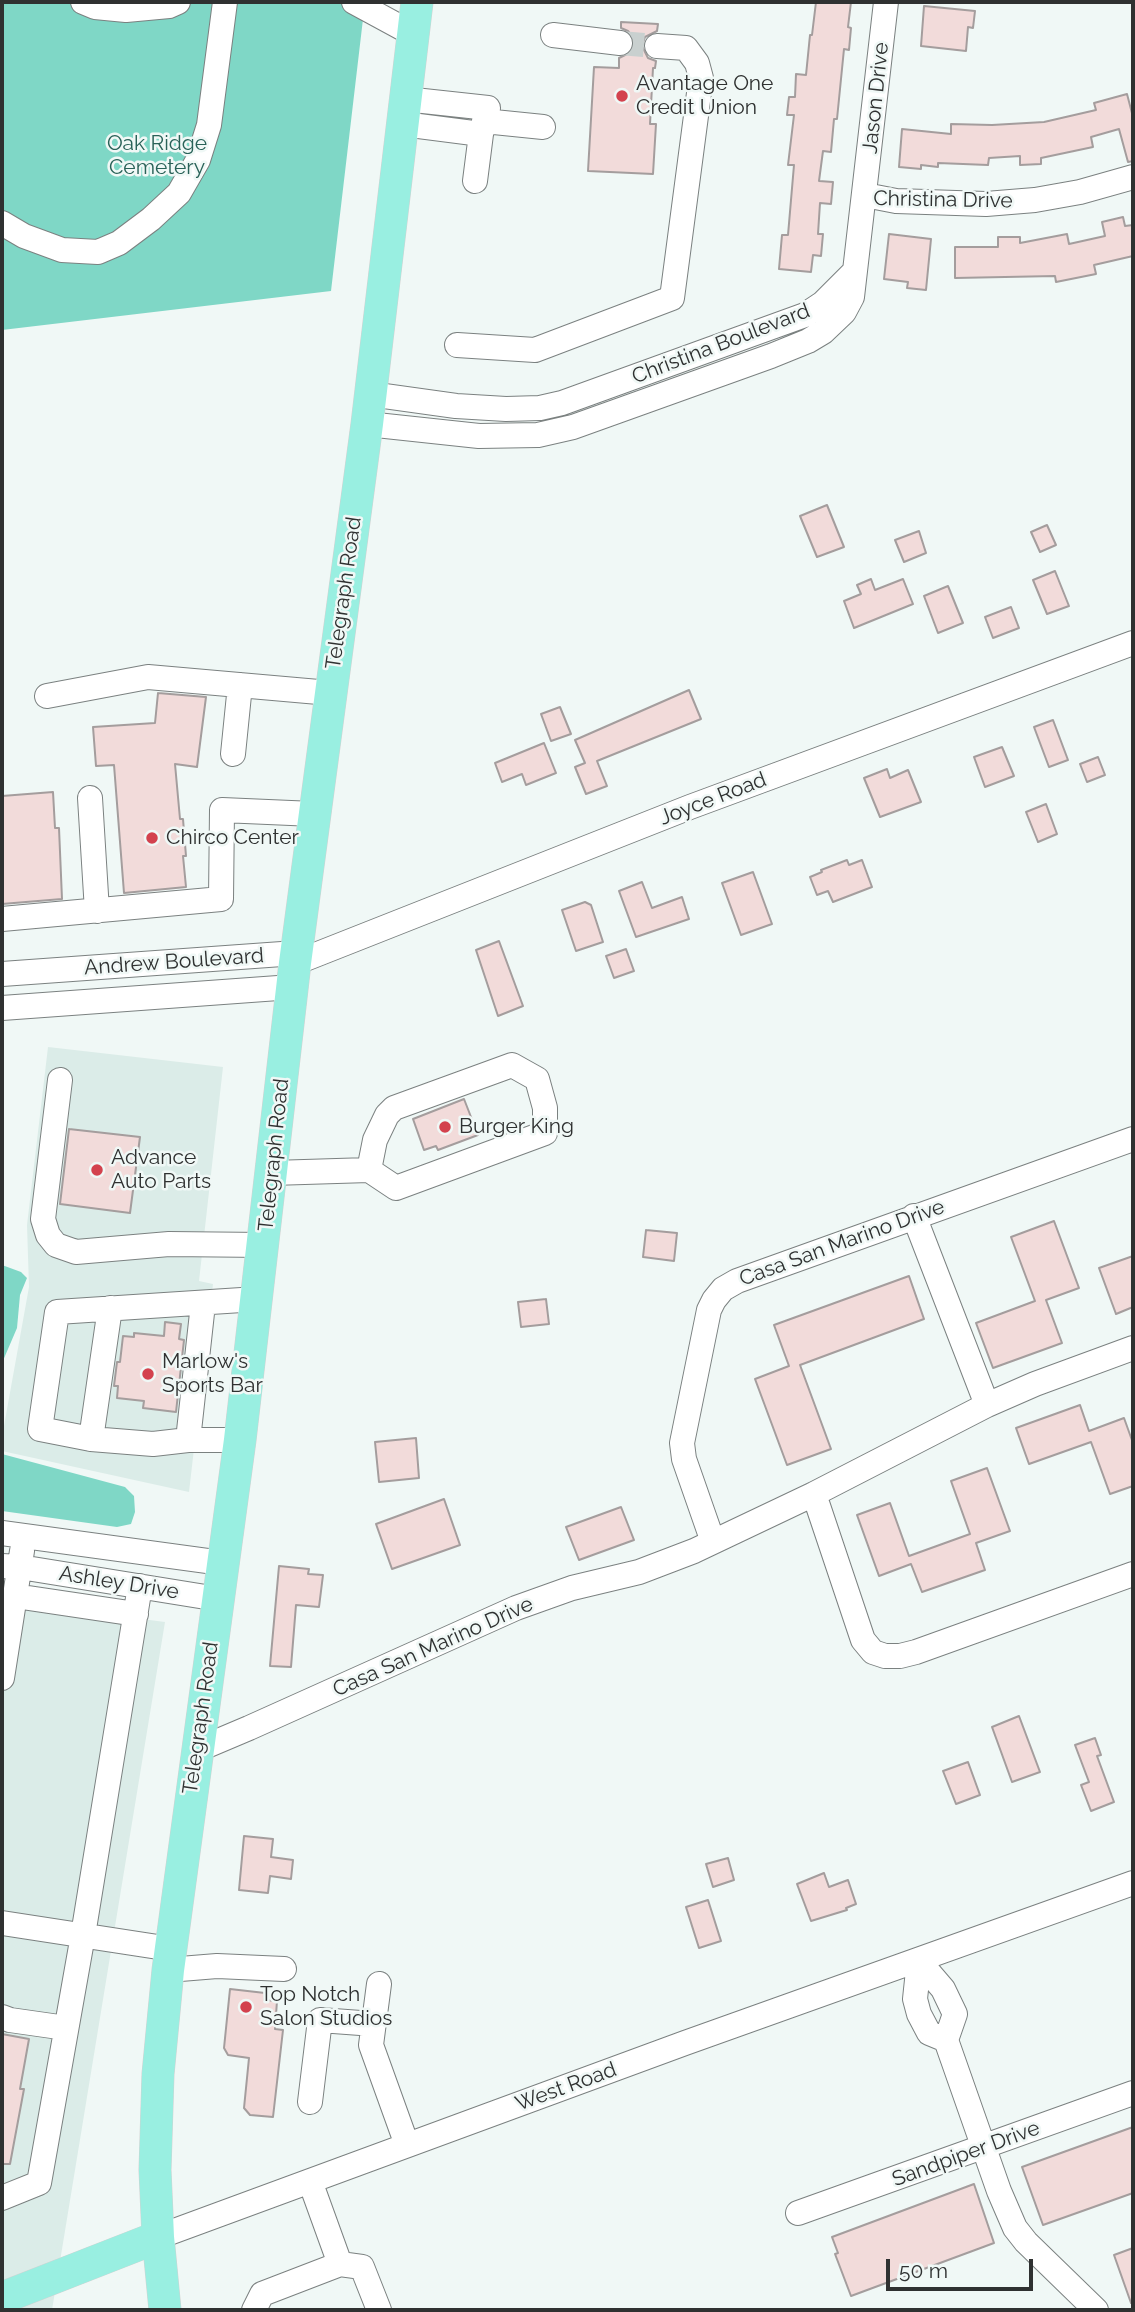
<!DOCTYPE html>
<html>
<head>
<meta charset="utf-8">
<style>
  body { margin:0 }
  #map { position:relative; width:1135px; height:2312px; overflow:hidden; background:#f0f8f6; font-family:Raleway,sans-serif }
  canvas { display:block }
  .frame { position:absolute; inset:0; border:4px solid #2f3131; pointer-events:none }
  .scale { position:absolute; left:886px; top:2259px; width:147px; height:32px; box-sizing:border-box; border:4px solid #2f3131; border-top:0; padding-left:9px; font-size:21px; line-height:24px; white-space:nowrap; color:#2f3131; -webkit-text-stroke:5px #f0f8f6; paint-order:stroke }
</style>
</head>
<body>
<div id="map">
<canvas width="1135" height="2312"></canvas>
<div class="frame"></div>
<div class="scale">50 m</div>
</div>
<script>
const g = document.querySelector('canvas').getContext('2d');
g.lineJoin = 'round';
function paint(path, color) { g.fillStyle = color; g.fill(path, 'evenodd'); }
const poly = rows => new Path2D(rows.map(r => 'M' + r).join(''));
function strokePath(path, color, width, dash) { g.strokeStyle = color; g.lineWidth = width; g.lineCap = dash ? 'butt' : 'round'; g.setLineDash(dash || []); g.stroke(path); }
function drawText(font, color, halo, rows, align = 'center') {
  g.font = font + ' Raleway,sans-serif'; g.lineWidth = 5; g.setLineDash([]); g.textBaseline = 'middle'; g.strokeStyle = halo; g.fillStyle = color; for (const [text, x, y, turn = 0] of rows) {
    g.save(); g.translate(x, y); g.rotate((+turn || 0) * Math.PI / 180); g.textAlign = isNaN(turn) ? turn : align; if (halo) g.strokeText(text, 0, 0); g.fillText(text, 0, 0); g.restore();
  }
}
paint(poly([
  [48,1047,223,1067,199,1281,213,1284,189,1492,2,1451,2,1437,29,1287,27,1225],
  [2,1601,165,1622,52,2310,2,2310]
]), '#dbece8');
paint(poly([
  [2,2,365,2,331,291,2,330],
  [2,1265,21,1272,27,1278,20,1295,17,1328,2,1363],
  [2,1454,125,1487,134,1496,135,1512,131,1524,117,1527,2,1511]
]), '#7fd7c6');
const building = poly([
  [816,2,851,2,848,27,851,28,849,50,844,49,837,119,834,119,831,152,823,151,819,181,833,182,831,204,820,203,818,234,823,234,821,256,813,255,811,272,779,269,782,235,788,235,794,165,788,165,794,115,787,115,789,97,795,97,796,74,806,75,810,35,812,35,816,2],
  [924,6,975,11,973,28,968,27,966,51,921,46,924,6],
  [621,22,658,24,657,31,645,37,642,46,648,58,656,61,655,68,653,68,650,124,656,124,653,174,588,171,594,67,619,68,619,58,631,52,635,45,633,37,628,31,621,28,621,22],
  [1127,94,1133,117,1133,161,1128,162,1119,129,1091,137,1093,147,1041,158,1041,164,1020,165,1020,156,989,158,988,165,938,163,938,167,921,165,921,169,899,167,902,129,951,134,951,124,992,125,1044,122,1096,110,1094,103,1127,94],
  [1123,217,1125,226,1133,225,1133,256,1094,265,1096,274,1056,282,1055,276,955,278,955,247,998,247,998,237,1020,237,1020,243,1067,234,1069,244,1105,236,1102,222,1123,217],
  [889,234,931,239,926,290,907,288,908,282,884,279,889,234],
  [827,505,844,547,817,557,800,516,827,505],
  [1047,525,1056,545,1040,552,1031,532,1047,525],
  [919,531,926,553,904,562,895,540,919,531],
  [1055,571,1069,606,1047,614,1033,580,1055,571],
  [871,579,875,590,903,579,913,604,854,628,844,601,861,594,857,585,871,579],
  [948,586,963,623,938,633,924,596,948,586],
  [1011,607,1019,628,993,638,985,617,1011,607],
  [689,690,701,719,597,761,607,786,586,794,575,767,585,763,575,740,689,690],
  [158,693,206,697,197,767,175,764,180,819,183,819,186,856,183,856,186,887,124,893,114,765,96,766,93,727,155,723,158,693],
  [560,707,571,734,551,741,541,714,560,707],
  [1053,720,1068,760,1049,767,1034,727,1053,720],
  [544,743,556,773,526,785,522,774,502,782,495,763,544,743],
  [1002,747,1014,776,985,787,974,757,1002,747],
  [1098,757,1105,775,1087,782,1080,764,1098,757],
  [887,769,890,778,908,770,921,802,880,817,864,778,887,769],
  [53,792,55,828,59,828,62,899,2,904,2,796,53,792],
  [1046,804,1057,834,1038,842,1026,812,1046,804],
  [847,860,849,865,862,860,872,887,833,902,828,891,817,895,810,877,822,872,821,870,847,860],
  [753,872,772,924,741,935,722,883,753,872],
  [642,882,652,908,682,897,689,919,636,937,619,891,642,882],
  [585,902,591,905,603,942,576,951,562,910,585,902],
  [499,941,523,1006,498,1016,476,950,499,941],
  [626,949,634,971,614,978,606,956,626,949],
  [464,1099,478,1135,438,1150,436,1146,424,1150,413,1119,464,1099],
  [69,1129,140,1137,130,1213,60,1204,69,1129],
  [1054,1221,1079,1288,1046,1300,1062,1343,993,1368,976,1323,1035,1301,1011,1237,1054,1221],
  [646,1230,677,1233,674,1261,643,1257,646,1230],
  [1133,1256,1133,1307,1116,1314,1099,1268,1133,1256],
  [909,1276,924,1319,800,1365,831,1449,787,1465,755,1379,789,1366,774,1325,909,1276],
  [546,1299,549,1324,521,1327,518,1302,546,1299],
  [165,1322,181,1324,179,1339,184,1340,176,1412,143,1408,144,1401,117,1398,118,1386,114,1386,117,1362,120,1362,123,1336,134,1337,134,1333,164,1336,165,1322],
  [1080,1405,1089,1431,1124,1418,1133,1443,1133,1486,1110,1494,1091,1442,1029,1464,1016,1428,1080,1405],
  [416,1438,419,1478,379,1482,375,1442,416,1438],
  [987,1468,1010,1531,976,1543,985,1570,922,1592,911,1564,879,1576,857,1515,890,1503,909,1556,970,1534,951,1481,987,1468],
  [444,1499,460,1545,392,1569,376,1524,444,1499],
  [621,1507,634,1540,579,1560,566,1527,621,1507],
  [279,1566,309,1569,308,1574,323,1575,319,1607,296,1605,291,1667,270,1666,279,1566],
  [1019,1716,1040,1772,1012,1782,992,1727,1019,1716],
  [1095,1738,1101,1755,1097,1756,1114,1802,1091,1811,1081,1785,1089,1782,1075,1745,1095,1738],
  [968,1762,980,1795,956,1804,943,1771,968,1762],
  [244,1836,273,1839,271,1857,293,1860,291,1879,270,1876,268,1893,239,1890,244,1836],
  [728,1858,734,1880,713,1887,706,1864,728,1858],
  [824,1873,829,1887,848,1880,856,1904,846,1908,847,1910,811,1921,797,1884,824,1873],
  [708,1900,721,1941,699,1948,686,1907,708,1900],
  [230,1989,265,1993,264,2000,277,2001,275,2029,283,2030,273,2117,250,2115,244,2108,249,2058,228,2055,224,2048,230,1989],
  [2,2034,29,2039,20,2089,24,2089,10,2164,2,2164,2,2034],
  [1133,2127,1133,2193,1043,2225,1022,2167,1133,2127],
  [974,2184,994,2243,851,2296,835,2254,838,2253,832,2237,974,2184],
  [1133,2248,1133,2302,1131,2303,1114,2255,1133,2248]
]);
paint(building, '#f2dbda');
strokePath(building, '#a49d9d', 2);
strokePath(poly([
  [620,43,657,46]
]), '#c9d0cf', 24, [24, 12]);
const minor = poly([
  [83,2,95,7,126,10,169,6,178,2],
  [354,2,413,34],
  [553,35,620,43],
  [405,99,488,108,481,134,475,181],
  [484,121,543,127],
  [403,124,481,134],
  [865,195,896,201,986,204,1035,200,1080,192,1133,177],
  [2,223,24,236,62,250,98,252,119,243,151,219,179,193,198,160,209,125,225,2],
  [457,345,535,350,672,298,701,78,697,63,686,48,657,46],
  [370,394,456,406,506,409,540,408,562,403,805,315,823,303,855,271],
  [367,424,479,436,538,435,573,427,771,356,808,341,823,332,844,312,852,297,886,2],
  [47,696,148,677,330,693],
  [233,754,240,685],
  [90,798,97,911],
  [2,919,221,899,222,810,314,814],
  [295,963,690,807,1133,643],
  [2,974,296,953],
  [2,1008,292,987],
  [60,1080,43,1219,48,1235,56,1245,76,1252,169,1244,264,1245],
  [272,1173,369,1170,396,1188,545,1133,545,1108,537,1079,512,1065,394,1108,387,1115,375,1140,369,1170],
  [914,1216,987,1405],
  [91,1439,110,1308],
  [188,1440,203,1304],
  [240,1440,188,1440,153,1444,91,1439,40,1429,57,1312,257,1299],
  [814,1494,863,1640,873,1652,885,1656,900,1656,916,1652,1133,1574],
  [2,1533,222,1563],
  [713,1542,684,1459,682,1443,709,1310,714,1300,723,1289,737,1281,1133,1139],
  [2,1566,20,1567,218,1599],
  [15,1596,136,1614],
  [2,1678,22,1551],
  [197,1750,249,1728,516,1608,572,1588,639,1572,694,1551,814,1494,987,1405,1035,1384,1133,1348],
  [2,1923,171,1949],
  [919,1961,943,1989,955,2014,946,2040,999,2191,1015,2228,1026,2242,1096,2310],
  [919,1961,915,1999,919,2014,929,2033,946,2040],
  [168,1970,217,1966,284,1969],
  [379,1984,371,2045,407,2145],
  [2,2017,10,2020,66,2028],
  [310,2102,320,2020,374,2024],
  [310,2181,340,2264],
  [2,2198,39,2183,83,1935,140,1586],
  [798,2213,1133,2093],
  [158,2237,685,2043,1133,1883],
  [254,2310,262,2294,340,2264,362,2267,379,2310]
]);
const major = poly([
  [2,2298,158,2237],
  [165,2310,158,2237,155,2170,158,2074,168,1970,240,1440,295,963,367,424,417,2]
]);
strokePath(minor, '#7b8180', 26);
strokePath(major, '#d1d2d2', 33);
strokePath(minor, '#fff', 24);
strokePath(major, '#99efe1', 32);
for (const [x, y, r, color] of [
  [622,96,7,"#d3424e"],
  [152,838,7,"#d3424e"],
  [445,1127,7,"#d3424e"],
  [97,1170,7,"#d3424e"],
  [148,1374,7,"#d3424e"],
  [246,2007,7,"#d3424e"]
]) { const dot = new Path2D(); dot.arc(x, y, r, 0, 2 * Math.PI); g.fillStyle = color; g.fill(dot); strokePath(dot, '#f0f8f6', 2.5); }
drawText('21px', '#2f3131', '#f0f8f6', [
  ["Avantage One",636,84],
  ["Credit Union",636,108],
  ["Chirco Center",166,838],
  ["Burger King",459,1127],
  ["Advance",111,1158],
  ["Auto Parts",111,1182],
  ["Marlow's",162,1362],
  ["Sports Bar",162,1386],
  ["Top Notch",260,1995],
  ["Salon Studios",260,2019]
], 'left');
drawText('21px', '#2f3131', '#f0f8f6', [
  ["Jason Drive",876,98,-84],
  ["Christina Drive",943,200,1],
  ["Christina Boulevard",721,344,-21],
  ["Telegraph Road",344,593,-82],
  ["Joyce Road",713,799,-21],
  ["Andrew Boulevard",174,962,-4],
  ["Telegraph Road",274,1155,-84],
  ["Casa San Marino Drive",842,1243,-20],
  ["Ashley Drive",119,1583,9],
  ["Casa San Marino Drive",433,1647,-24],
  ["Telegraph Road",201,1718,-82],
  ["West Road",566,2087,-20],
  ["Sandpiper Drive",966,2154,-20]
]);
drawText('21px', '#296258', '#f0f8f6', [
  ["Oak Ridge",157,144],
  ["Cemetery",157,168]
]);
</script>
</body>
</html>
